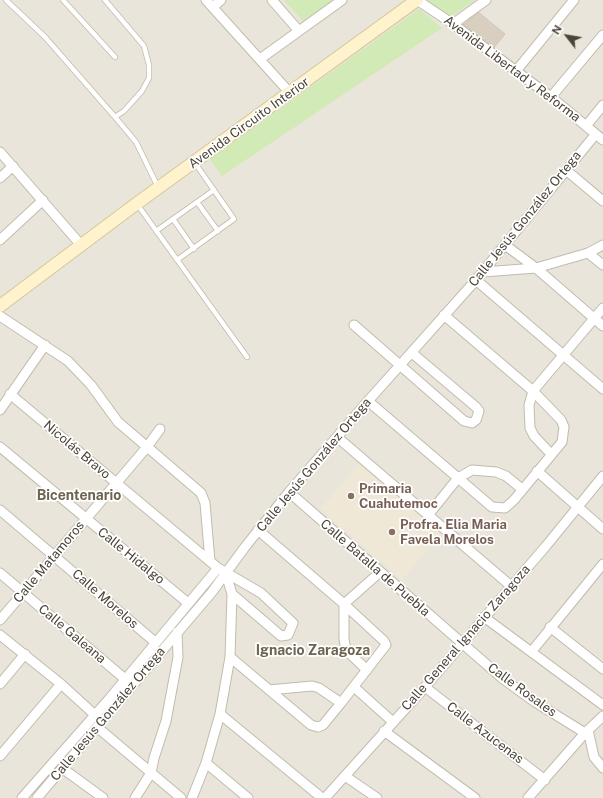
<!DOCTYPE html>
<html>
<head>
<meta charset="utf-8">
<style>
  body { margin:0 }
  #map { position:relative; width:603px; height:798px; overflow:hidden; background:#f6f3ec; font-family:"Public Sans",sans-serif }
  canvas { display:block }
  .north { position:absolute; left:547px; top:16px; width:40px; height:40px; -webkit-text-stroke:3px #fff; paint-order:stroke; rotate:301deg; font-size:11px; font-weight:700; line-height:16px; text-align:center; color:#4b4439 }
  .north::after { content:''; display:block; margin:auto; width:14px; height:18px; background:#4b4439; clip-path:polygon(50% 0,100% 100%,50% 72%,0 100%) }
</style>
</head>
<body>
<div id="map">
<canvas width="603" height="798"></canvas>
<div class="north">N</div>
</div>
<script>
const g = document.querySelector('canvas').getContext('2d');
g.lineJoin = 'round';
function paint(path, color) { g.fillStyle = color; g.fill(path, 'evenodd'); }
const poly = rows => new Path2D(rows.map(r => 'M' + r).join(''));
function strokePath(path, color, width, dash) { g.strokeStyle = color; g.lineWidth = width; g.lineCap = dash ? 'butt' : 'round'; g.setLineDash(dash || []); g.stroke(path); }
function drawText(font, color, halo, rows, align = 'center') {
  g.font = font + ' "Public Sans",sans-serif'; g.lineWidth = 3.5; g.setLineDash([]); g.textBaseline = 'middle'; g.strokeStyle = halo; g.fillStyle = color; for (const [text, x, y, turn = 0] of rows) {
    g.save(); g.translate(x, y); g.rotate((+turn || 0) * Math.PI / 180); g.textAlign = isNaN(turn) ? turn : align; if (halo) g.strokeText(text, 0, 0); g.fillText(text, 0, 0); g.restore();
  }
}
paint(poly([
  [0,0,603,0,603,798,0,798]
]), '#eae5da');
paint(poly([
  [359,464,442,534,402,580,320,509]
]), '#efe8d6');
paint(poly([
  [284,0,333,0,304,22],
  [429,0,475,0,451,17,428,1],
  [419,9,442,28,222,176,210,159]
]), '#d2eab5');
const building = poly([
  [478,12,505,34,493,49,462,26,478,12]
]);
paint(building, '#d8cfc1');
strokePath(building, '#d3c7b4', 1);
const service = poly([
  [6,0,45,37,115,117,136,142,158,187],
  [63,0,115,57],
  [105,0,144,46,149,65,149,78,142,91,124,111,115,117],
  [197,202,218,231],
  [137,204,247,357],
  [173,219,194,249],
  [156,231,214,190],
  [177,260,234,219,195,163]
]);
const minor = poly([
  [206,0,290,93],
  [272,0,299,31],
  [417,0,453,24,551,97,603,140],
  [213,7,221,0],
  [453,24,486,0],
  [260,59,342,0],
  [516,71,574,0],
  [551,97,603,35],
  [586,126,603,105],
  [0,152,81,245],
  [566,170,603,201],
  [0,178,13,166],
  [0,240,43,200],
  [505,245,536,268,603,326],
  [588,253,603,265],
  [483,272,536,268,588,253,603,245],
  [476,280,603,389],
  [0,316,68,361,91,385,118,422,201,493,205,503,210,561],
  [354,325,464,421,472,423,476,420,479,411,476,407,412,353],
  [10,394,218,568,261,593,293,623,288,635,281,636,232,594],
  [368,401,492,507,505,508,514,500,562,442,564,427,561,420,533,391,444,315],
  [0,410,45,345],
  [337,437,511,586],
  [0,447,188,603],
  [551,454,534,436,530,428,529,405,533,391,603,308],
  [537,471,603,529],
  [289,492,502,678,535,702,585,733],
  [0,510,155,642],
  [429,514,458,478,472,470,496,472,506,476,522,489],
  [0,573,125,679],
  [484,617,603,705],
  [0,620,147,447,160,429],
  [550,627,603,669],
  [0,635,61,684,95,715],
  [532,651,603,564],
  [230,657,311,725,318,727,323,725,341,703,386,645,384,641,344,604,258,530],
  [367,670,346,650,344,639,344,604,379,573],
  [0,684,25,654],
  [354,687,393,722],
  [425,687,545,780],
  [269,690,312,686,319,688,341,703],
  [220,714,322,798],
  [97,727,181,798],
  [588,730,594,757,603,768],
  [384,731,475,798],
  [0,756,61,684],
  [206,763,248,798],
  [62,768,103,798],
  [345,776,377,798],
  [22,798,110,698,218,568],
  [37,798,212,592,245,547,289,492,368,401,476,280,595,135],
  [135,798,151,773,154,758,166,721,178,657,177,632],
  [192,798,206,763,220,714,230,657,232,594,226,574],
  [325,798,425,687,546,546,603,476],
  [528,798,585,733,603,716]
]);
const secondary = poly([
  [0,306,136,204,417,0]
]);
strokePath(service, '#c2bbae', 6);
strokePath(minor, '#c2bbae', 11);
strokePath(secondary, '#d6c79b', 14);
strokePath(service, '#fff', 4.5);
strokePath(minor, '#fff', 9);
strokePath(secondary, '#fff3cd', 12);
for (const [x, y, r, color] of [
  [351,496,4,"#8d6e63"],
  [392,532,4,"#8d6e63"]
]) { const dot = new Path2D(); dot.arc(x, y, r, 0, 2 * Math.PI); g.fillStyle = color; g.fill(dot); strokePath(dot, '#fff', 1.5); }
drawText('13px', '#4b4439', '#fff', [
  ["Avenida Libertad y Reforma",512,69,37],
  ["Avenida Circuito Interior",249,123,-36],
  ["Calle Jesús González Ortega",525,219,-51],
  ["Nicolás Bravo",77,450,40],
  ["Calle Jesús González Ortega",314,465,-50],
  ["Calle Hidalgo",131,556,39],
  ["Calle Matamoros",49,562,-50],
  ["Calle Batalla de Puebla",375,568,41],
  ["Calle Morelos",105,599,41],
  ["Calle Galeana",72,634,40],
  ["Calle General Ignacio Zaragoza",466,638,-49],
  ["Calle Rosales",522,690,36],
  ["Calle Jesús González Ortega",108,714,-50],
  ["Calle Azucenas",485,733,37]
]);
drawText('bold 13px', '#785e54', '#fff', [
  ["Primaria",359,489],
  ["Cuahutemoc",359,504],
  ["Profra. Elia Maria",400,525],
  ["Favela Morelos",400,540]
], 'left');
drawText('bold 14px', '#6e6250', '#fff', [
  ["Bicentenario",79,496],
  ["Ignacio Zaragoza",313,651]
]);
</script>
</body>
</html>
